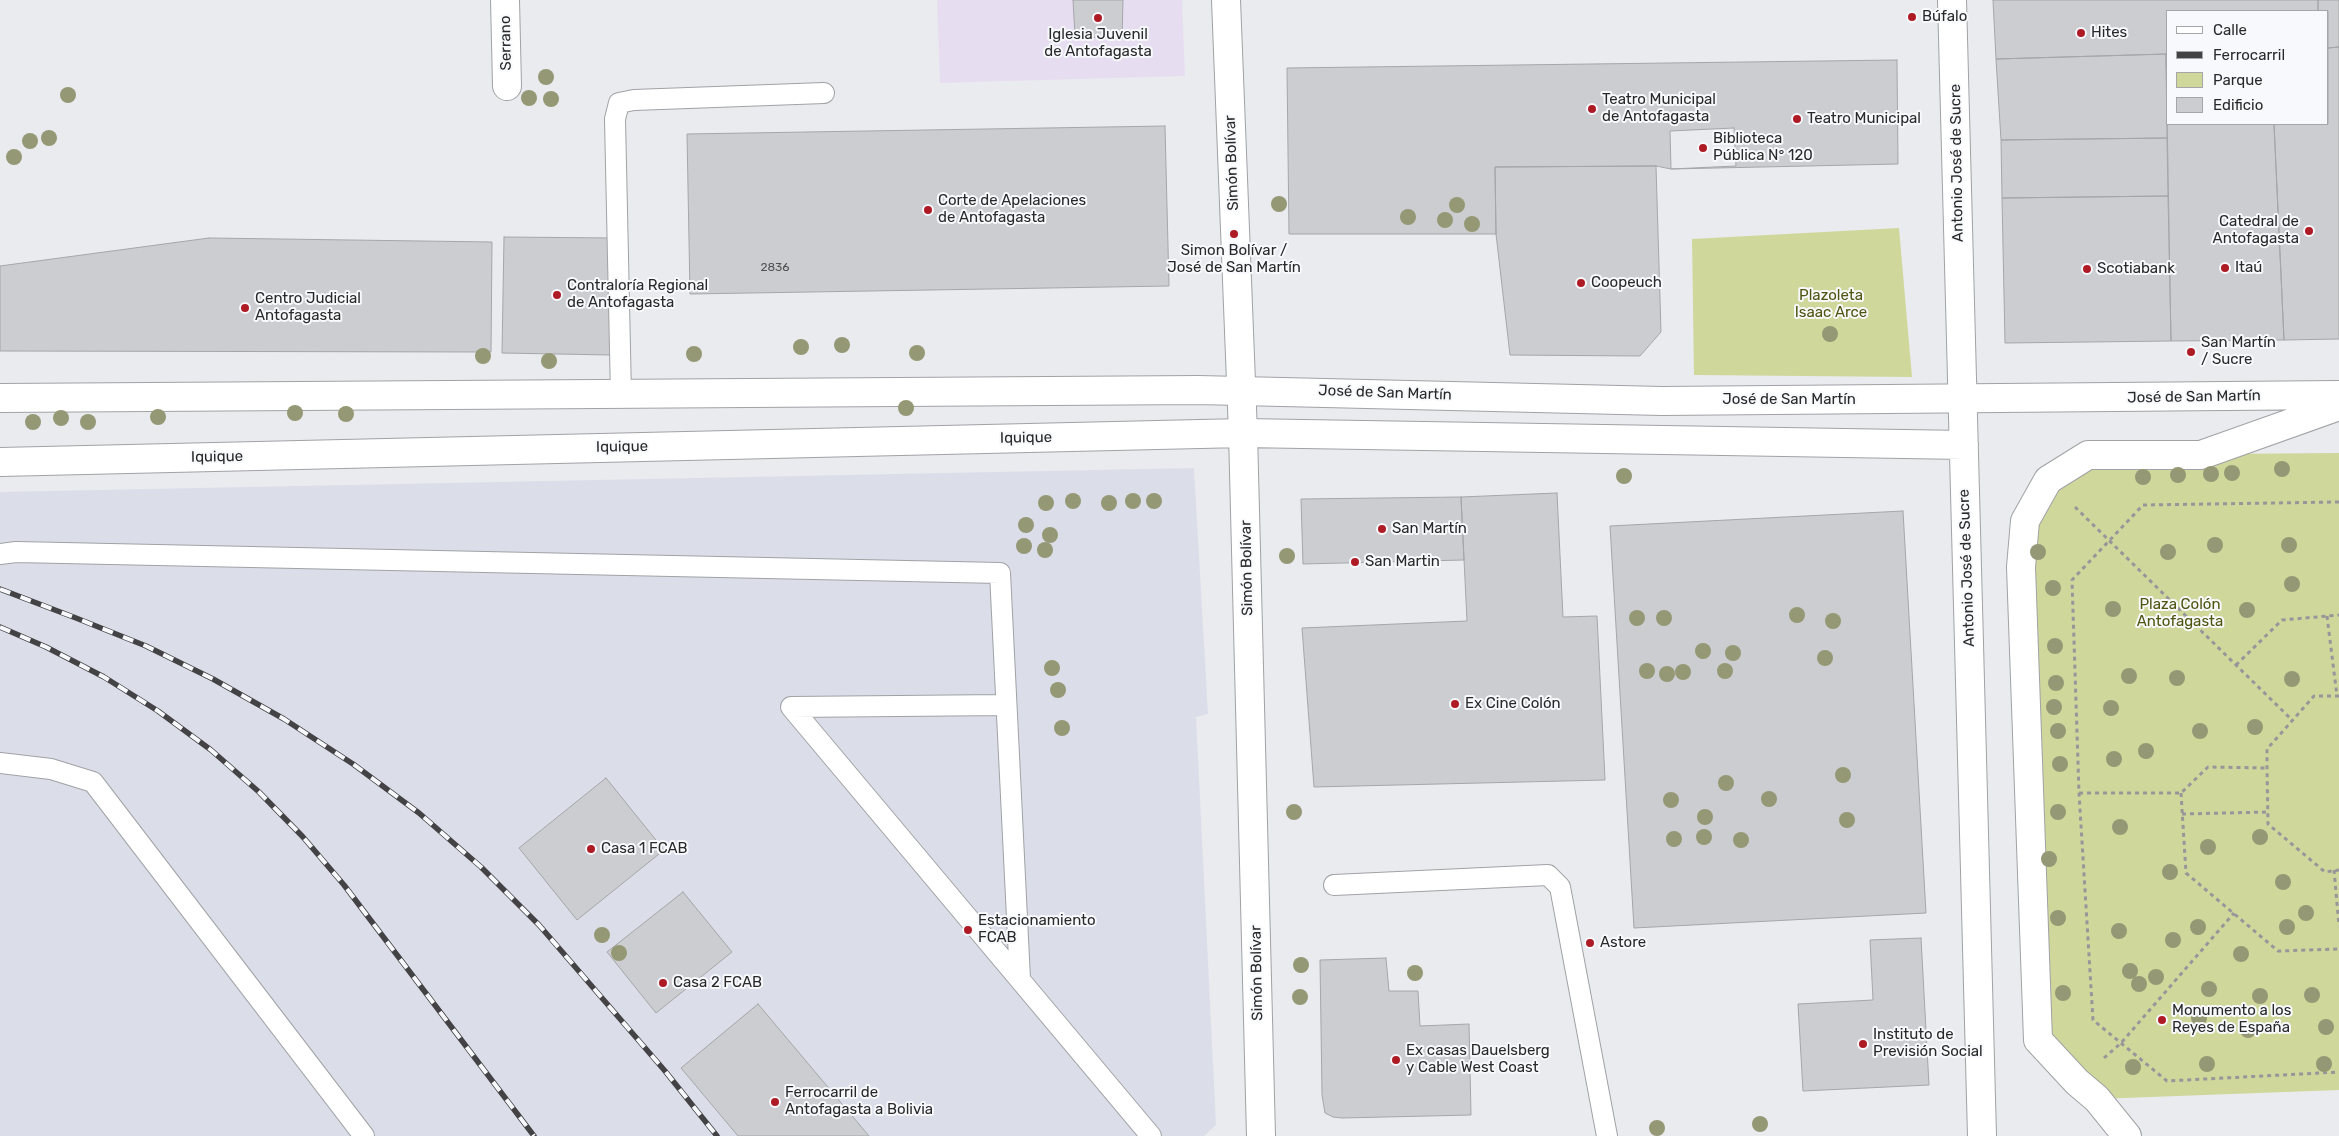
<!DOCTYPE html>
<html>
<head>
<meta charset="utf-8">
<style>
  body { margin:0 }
  #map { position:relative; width:2339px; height:1136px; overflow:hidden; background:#eaebef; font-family:Rubik,sans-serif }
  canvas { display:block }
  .legend { position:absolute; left:2166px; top:10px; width:162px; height:115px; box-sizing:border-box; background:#f7f9fc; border:1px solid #a5a6a8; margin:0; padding:6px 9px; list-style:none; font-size:15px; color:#29292a }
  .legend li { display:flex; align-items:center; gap:10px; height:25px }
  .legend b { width:25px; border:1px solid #a5a6a8 }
</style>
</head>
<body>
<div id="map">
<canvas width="2339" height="1136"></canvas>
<ul class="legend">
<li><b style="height:6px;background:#fff"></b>Calle</li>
<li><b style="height:6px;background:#434345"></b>Ferrocarril</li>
<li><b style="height:14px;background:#d0d79b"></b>Parque</li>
<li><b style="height:14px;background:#cccdd0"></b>Edificio</li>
</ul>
</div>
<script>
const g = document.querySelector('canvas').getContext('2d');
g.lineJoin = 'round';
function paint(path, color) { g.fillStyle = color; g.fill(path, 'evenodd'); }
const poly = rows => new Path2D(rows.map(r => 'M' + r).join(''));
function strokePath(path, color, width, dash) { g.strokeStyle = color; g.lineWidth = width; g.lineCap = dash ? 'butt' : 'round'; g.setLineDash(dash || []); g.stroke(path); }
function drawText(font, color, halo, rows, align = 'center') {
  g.font = font + ' Rubik,sans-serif'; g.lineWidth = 4; g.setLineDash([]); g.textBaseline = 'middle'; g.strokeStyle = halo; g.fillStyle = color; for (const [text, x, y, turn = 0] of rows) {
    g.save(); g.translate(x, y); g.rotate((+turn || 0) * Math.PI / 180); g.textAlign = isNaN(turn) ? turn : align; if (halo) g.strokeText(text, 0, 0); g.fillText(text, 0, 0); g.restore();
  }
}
paint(poly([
  [1194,468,1208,714,1196,717,1216,1125,1204,1136,0,1136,0,492]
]), '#dbdee9');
paint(poly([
  [937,0,1182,0,1185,76,940,83]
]), '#e7ddf1');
paint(poly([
  [1899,228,1912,377,1694,375,1692,239],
  [2339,453,2339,1090,2097,1099,2038,1040,2021,567,2036,500,2088,455]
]), '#d0d79b');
const building = poly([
  [1073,0,1123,0,1122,39,1075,36,1073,0],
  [1993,0,2318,0,2318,11,2168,11,2168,54,1996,59,1993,0],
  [2318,0,2339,0,2339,47,2328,48,2328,11,2318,11,2318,0],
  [2339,47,2339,339,2284,340,2274,124,2328,124,2328,48,2339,47],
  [2166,54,2168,124,2274,124,2284,340,2171,341,2166,54],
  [2166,54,2167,138,2001,140,1996,59,2166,54],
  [1897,60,1898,164,1671,169,1656,166,1495,167,1496,234,1289,234,1287,68,1897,60],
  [1165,126,1169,286,690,294,687,134,1165,126],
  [1734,128,1736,166,1671,169,1670,131,1734,128],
  [2167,138,2168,196,2002,198,2001,140,2167,138],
  [1656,166,1661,332,1640,356,1510,355,1496,234,1495,167,1656,166],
  [2168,196,2171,341,2005,343,2002,198,2168,196],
  [504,237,613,238,611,355,502,353,504,237],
  [209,238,492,242,491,352,0,351,0,266,209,238],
  [1557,493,1563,617,1597,616,1605,780,1314,787,1302,628,1467,621,1461,497,1557,493],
  [1461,497,1464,560,1303,564,1301,499,1461,497],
  [1903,511,1926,913,1634,928,1610,526,1903,511],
  [606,778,664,850,577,920,519,848,606,778],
  [683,892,732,952,656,1013,607,952,683,892],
  [1921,938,1929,1085,1803,1091,1798,1004,1873,1000,1870,940,1921,938],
  [1386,958,1389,991,1418,991,1420,1026,1469,1024,1471,1115,1342,1118,1333,1117,1325,1113,1322,1095,1320,960,1386,958],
  [758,1004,869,1136,738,1136,681,1068,758,1004]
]);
paint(building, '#cccdd0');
strokePath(building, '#a5a6a9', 1);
const service = poly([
  [621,395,615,119,619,103,634,100,824,93],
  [0,554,16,552,1000,573,1020,979],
  [1005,705,791,707,1151,1136],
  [0,763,51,769,93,782,364,1136],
  [1334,885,1548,875,1560,887,1607,1136]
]);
const minor = poly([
  [505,0,507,86],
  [1226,0,1243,433]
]);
const tertiary = poly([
  [1952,0,1982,1136],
  [0,398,1198,390,1662,401,2339,395],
  [1243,433,1261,1136],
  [0,462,1243,433,1964,445],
  [2127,1136,2097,1099,2077,1082,2038,1040,2021,567,2025,521,2048,480,2088,455,2201,455,2339,406]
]);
strokePath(service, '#a0a2a5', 22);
strokePath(minor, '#a0a2a5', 30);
strokePath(tertiary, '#a0a2a5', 30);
strokePath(poly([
  [2339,502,2143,505,2072,580,2079,793,2093,1020,2167,1081,2339,1072],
  [2075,507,2292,720],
  [2327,616,2337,696],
  [2236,665,2282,620,2339,615],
  [2339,696,2314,696,2267,749,2267,768,2268,824,2325,872,2339,870],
  [2079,793,2181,793,2208,767,2267,768],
  [2181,793,2186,873,2278,951,2339,949],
  [2182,814,2268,812],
  [2334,870,2339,926],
  [2104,1058,2121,1043,2234,913]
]), '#97979a', 3, [4, 4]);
strokePath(service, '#fff', 20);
strokePath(minor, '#fff', 28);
strokePath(tertiary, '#fff', 28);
const rail = poly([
  [0,589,76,618,146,646,213,679,284,719,353,764,419,813,481,867,539,925,665,1071,717,1136],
  [0,627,46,647,104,677,158,711,211,750,259,792,303,837,344,885,534,1136]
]);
strokePath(rail, '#434345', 5.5);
strokePath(rail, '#f7f9fc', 4, [11]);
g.fillStyle = '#959874';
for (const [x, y] of [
  [546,77],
  [68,95],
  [529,98],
  [551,99],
  [49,138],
  [30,141],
  [14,157],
  [1279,204],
  [1457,205],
  [1408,217],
  [1445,220],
  [1472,224],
  [1830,334],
  [842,345],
  [801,347],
  [917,353],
  [694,354],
  [483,356],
  [549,361],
  [906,408],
  [295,413],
  [346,414],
  [158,417],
  [61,418],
  [33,422],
  [88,422],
  [2282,469],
  [2232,473],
  [2211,474],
  [2178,475],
  [1624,476],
  [2143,477],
  [1073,501],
  [1133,501],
  [1154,501],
  [1046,503],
  [1109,503],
  [1026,525],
  [1050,535],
  [2215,545],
  [2289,545],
  [1024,546],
  [1045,550],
  [2038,552],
  [2168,552],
  [1287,556],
  [2292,584],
  [2053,588],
  [2113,609],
  [2247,610],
  [1797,615],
  [1637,618],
  [1664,618],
  [1833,621],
  [2055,646],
  [1703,651],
  [1733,653],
  [1825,658],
  [1052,668],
  [1647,671],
  [1725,671],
  [1683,672],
  [1667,674],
  [2129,676],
  [2177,678],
  [2292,679],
  [2056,683],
  [1058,690],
  [2054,707],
  [2111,708],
  [2255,727],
  [1062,728],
  [2058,731],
  [2200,731],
  [2146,751],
  [2114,759],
  [2060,764],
  [1843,775],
  [1726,783],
  [1769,799],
  [1671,800],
  [1294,812],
  [2058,812],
  [1705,817],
  [1847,820],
  [2120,827],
  [1704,837],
  [2260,837],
  [1674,839],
  [1741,840],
  [2208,847],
  [2049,859],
  [2170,872],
  [2283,882],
  [2306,913],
  [2058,918],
  [2198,927],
  [2287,927],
  [2119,931],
  [602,935],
  [2173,940],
  [619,953],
  [2241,954],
  [1301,965],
  [2130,971],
  [1415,973],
  [2156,977],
  [2139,984],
  [2209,989],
  [2063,993],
  [2312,995],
  [2260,996],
  [1300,997],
  [2199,1018],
  [2326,1027],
  [2248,1030],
  [2207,1064],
  [2324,1064],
  [2133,1067],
  [1760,1124],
  [1657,1128]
]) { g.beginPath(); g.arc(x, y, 8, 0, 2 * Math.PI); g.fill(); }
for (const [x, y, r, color] of [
  [1912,17,5,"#ae1b24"],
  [1098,18,5,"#ae1b24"],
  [2081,33,5,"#ae1b24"],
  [1592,109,5,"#ae1b24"],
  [1797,119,5,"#ae1b24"],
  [1703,148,5,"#ae1b24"],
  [928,210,5,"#ae1b24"],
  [2309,231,5,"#ae1b24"],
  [1234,234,5,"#ae1b24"],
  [2225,268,5,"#ae1b24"],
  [2087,269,5,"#ae1b24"],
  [1581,283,5,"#ae1b24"],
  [557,295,5,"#ae1b24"],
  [245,308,5,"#ae1b24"],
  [2191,352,5,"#ae1b24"],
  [1382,529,5,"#ae1b24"],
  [1355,562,5,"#ae1b24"],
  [1455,704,5,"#ae1b24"],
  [591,849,5,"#ae1b24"],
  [968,930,5,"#ae1b24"],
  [1590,943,5,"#ae1b24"],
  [663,983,5,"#ae1b24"],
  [2162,1020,5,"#ae1b24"],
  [1863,1044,5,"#ae1b24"],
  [1396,1060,5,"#ae1b24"],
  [775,1102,5,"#ae1b24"]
]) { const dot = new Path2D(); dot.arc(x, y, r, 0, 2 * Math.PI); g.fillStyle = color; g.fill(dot); strokePath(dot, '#f7f9fc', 2); }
drawText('12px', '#525254', null, [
  ["2836",775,268]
]);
drawText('15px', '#29292a', '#f7f9fc', [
  ["Búfalo",1922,17],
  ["Hites",2091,33],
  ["Iglesia Juvenil",1098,35,"center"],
  ["de Antofagasta",1098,52,"center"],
  ["Teatro Municipal",1602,100],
  ["de Antofagasta",1602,117],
  ["Teatro Municipal",1807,119],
  ["Biblioteca",1713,139],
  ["Pública N° 120",1713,156],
  ["Corte de Apelaciones",938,201],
  ["de Antofagasta",938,218],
  ["Catedral de",2299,222,"right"],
  ["Antofagasta",2299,239,"right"],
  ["Simon Bolívar /",1234,251,"center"],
  ["José de San Martín",1234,268,"center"],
  ["Itaú",2235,268],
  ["Scotiabank",2097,269],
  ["Coopeuch",1591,283],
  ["Contraloría Regional",567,286],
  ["de Antofagasta",567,303],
  ["Centro Judicial",255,299],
  ["Antofagasta",255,316],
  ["San Martín",2201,343],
  ["/ Sucre",2201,360],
  ["San Martín",1392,529],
  ["San Martin",1365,562],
  ["Ex Cine Colón",1465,704],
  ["Casa 1 FCAB",601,849],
  ["Estacionamiento",978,921],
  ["FCAB",978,938],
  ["Astore",1600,943],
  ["Casa 2 FCAB",673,983],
  ["Monumento a los",2172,1011],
  ["Reyes de España",2172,1028],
  ["Instituto de",1873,1035],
  ["Previsión Social",1873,1052],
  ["Ex casas Dauelsberg",1406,1051],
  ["y Cable West Coast",1406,1068],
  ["Ferrocarril de",785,1093],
  ["Antofagasta a Bolivia",785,1110]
], 'left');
drawText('15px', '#29292a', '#f7f9fc', [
  ["Serrano",506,43,-91],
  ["Simón Bolívar",1232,163,-92],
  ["Antonio José de Sucre",1957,163,-91],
  ["José de San Martín",1385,393,2],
  ["José de San Martín",2194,397,-1],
  ["José de San Martín",1789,400],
  ["Iquique",1026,438,-1],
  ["Iquique",622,447,-1],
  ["Iquique",217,457,-1],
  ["Simón Bolívar",1247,568,-91],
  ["Antonio José de Sucre",1967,568,-92],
  ["Simón Bolívar",1257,973,-91]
]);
drawText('15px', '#50540f', '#f7f9fc', [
  ["Plazoleta",1831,296],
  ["Isaac Arce",1831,313],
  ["Plaza Colón",2180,605],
  ["Antofagasta",2180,622]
]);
</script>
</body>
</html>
